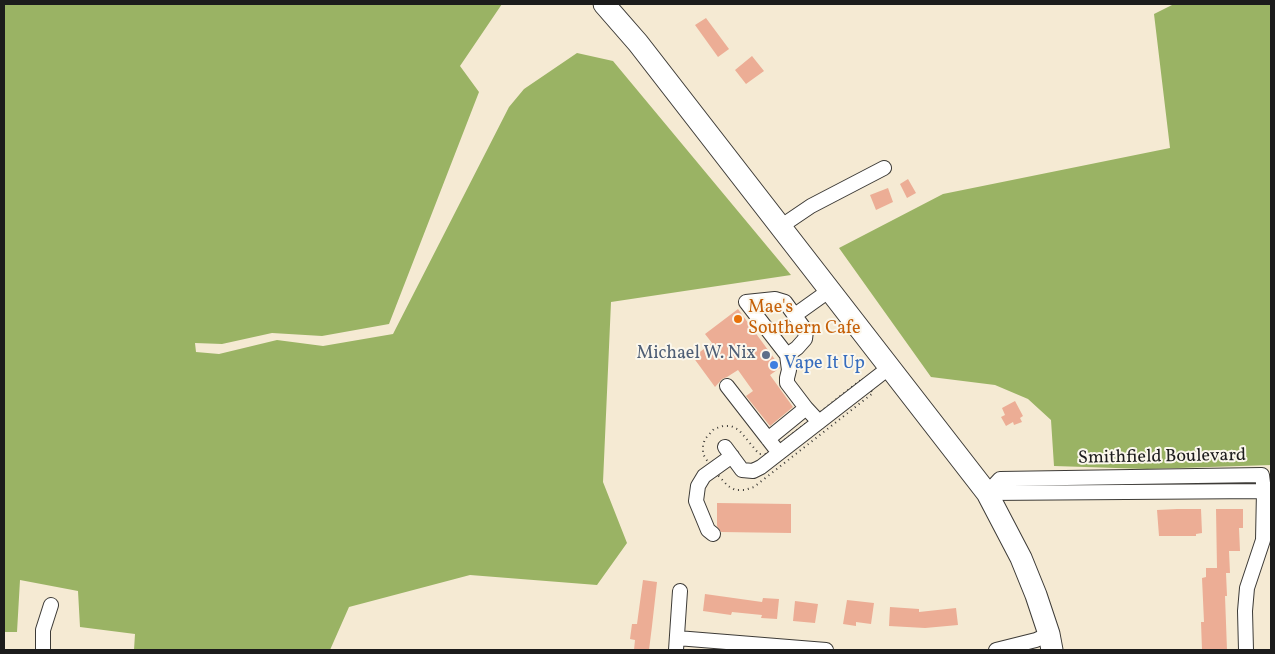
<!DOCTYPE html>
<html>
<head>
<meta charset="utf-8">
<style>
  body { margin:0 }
  #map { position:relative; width:1275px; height:654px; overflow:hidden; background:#f5ead3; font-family:Vollkorn,serif }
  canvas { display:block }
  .frame { position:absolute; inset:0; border:5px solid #1c1c1c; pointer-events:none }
</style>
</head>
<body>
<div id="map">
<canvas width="1275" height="654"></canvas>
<div class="frame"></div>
</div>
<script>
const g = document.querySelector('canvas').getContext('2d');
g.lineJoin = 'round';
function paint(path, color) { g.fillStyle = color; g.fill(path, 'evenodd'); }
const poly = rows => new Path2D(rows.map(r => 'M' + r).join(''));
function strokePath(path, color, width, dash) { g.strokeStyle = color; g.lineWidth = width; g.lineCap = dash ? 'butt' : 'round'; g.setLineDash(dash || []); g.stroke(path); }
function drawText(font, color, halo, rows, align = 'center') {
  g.font = font + ' Vollkorn,serif'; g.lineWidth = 4; g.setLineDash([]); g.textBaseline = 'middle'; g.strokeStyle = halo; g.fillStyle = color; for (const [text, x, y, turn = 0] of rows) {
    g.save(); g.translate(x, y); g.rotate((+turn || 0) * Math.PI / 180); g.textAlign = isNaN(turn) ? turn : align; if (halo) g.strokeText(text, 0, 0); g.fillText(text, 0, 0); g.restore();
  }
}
paint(poly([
  [4,4,502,4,460,66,479,92,389,324,322,336,272,333,222,344,195,343,196,352,219,354,277,340,323,346,393,334,509,107,524,89,577,53,613,61,791,275,611,302,603,482,627,543,597,585,470,575,349,607,330,650,134,650,135,634,80,627,78,591,20,580,17,632,4,632],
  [1174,4,1271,4,1271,465,1147,469,1054,466,1051,420,1028,399,995,385,931,377,839,248,943,194,1170,148,1154,14]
]), '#9ab364');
paint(poly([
  [706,18,729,49,718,57,695,25],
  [752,56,764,71,746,84,735,70],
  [908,179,916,193,907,198,900,184],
  [888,188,893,202,876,210,870,195],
  [738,309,779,365,780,368,770,375,793,407,770,426,746,396,753,391,738,370,727,377,722,379,715,387,693,357,712,343,705,334],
  [1015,401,1023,416,1020,418,1022,422,1014,425,1013,422,1006,426,1001,417,1005,415,1002,408],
  [717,503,791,504,791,533,721,532,717,526],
  [1177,509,1201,509,1202,533,1196,534,1196,536,1159,536,1157,510],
  [1216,509,1243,509,1243,528,1239,528,1240,551,1229,551,1230,573,1226,573,1227,596,1225,596,1227,650,1202,650,1201,622,1204,622,1202,578,1206,577,1206,568,1217,568],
  [643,580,657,582,652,626,649,650,634,650,635,640,630,639,632,624,637,624],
  [705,594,762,602,763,598,779,599,777,619,761,618,762,615,732,612,731,615,703,611],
  [847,600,874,603,871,624,856,622,856,626,843,624],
  [795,601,818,604,815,623,793,621],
  [890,607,919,609,919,612,956,608,958,625,925,628,889,626]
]), '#ecad95');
const minor = poly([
  [780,227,811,206,884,168],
  [746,302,787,355,789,370,787,378,787,383,806,408,819,422],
  [746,302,775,299,785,302,806,331,805,339,797,348,787,355],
  [795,315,830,290],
  [727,386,779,453],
  [768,439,806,408],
  [725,447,742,470,753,471,761,467,890,367],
  [987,493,1000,479,1262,475,1264,491,1263,540,1247,588,1245,611,1246,650],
  [987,493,1264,491],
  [713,534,708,530,696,501,698,486,704,476,732,456],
  [677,638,826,650],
  [43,650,43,630,51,605],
  [676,650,680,591],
  [996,650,1036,640,1049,634]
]);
const highway = poly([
  [604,4,638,43,987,493,1021,558,1036,595,1049,634,1052,650]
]);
strokePath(minor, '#3d3b37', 16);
strokePath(highway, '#3d3b37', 23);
strokePath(poly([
  [862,379,873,393,754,487,745,490,735,490,728,486,713,470,703,454,703,445,705,439,714,429,723,426,731,426,739,430,759,454,767,454,862,379]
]), '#3d3b37', 2, [1, 4]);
strokePath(minor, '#fff', 14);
strokePath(highway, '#fff', 21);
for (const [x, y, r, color] of [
  [738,319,5,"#e8710a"],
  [766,355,5,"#5c6f8a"],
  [774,365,5,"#3f7fe0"]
]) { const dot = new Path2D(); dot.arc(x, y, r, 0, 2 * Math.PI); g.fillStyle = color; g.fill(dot); strokePath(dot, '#fbf7ec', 2); }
drawText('18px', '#c56008', '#fbf7ec', [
  ["Mae's",748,309],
  ["Southern Cafe",748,330]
], 'left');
drawText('18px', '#4e5e75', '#fbf7ec', [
  ["Michael W. Nix",756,355]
], 'right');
drawText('18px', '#366cbe', '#fbf7ec', [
  ["Vape It Up",784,365]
], 'left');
drawText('18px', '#1c1c1c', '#fbf7ec', [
  ["Smithfield Boulevard",1162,458,-1]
]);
</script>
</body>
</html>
